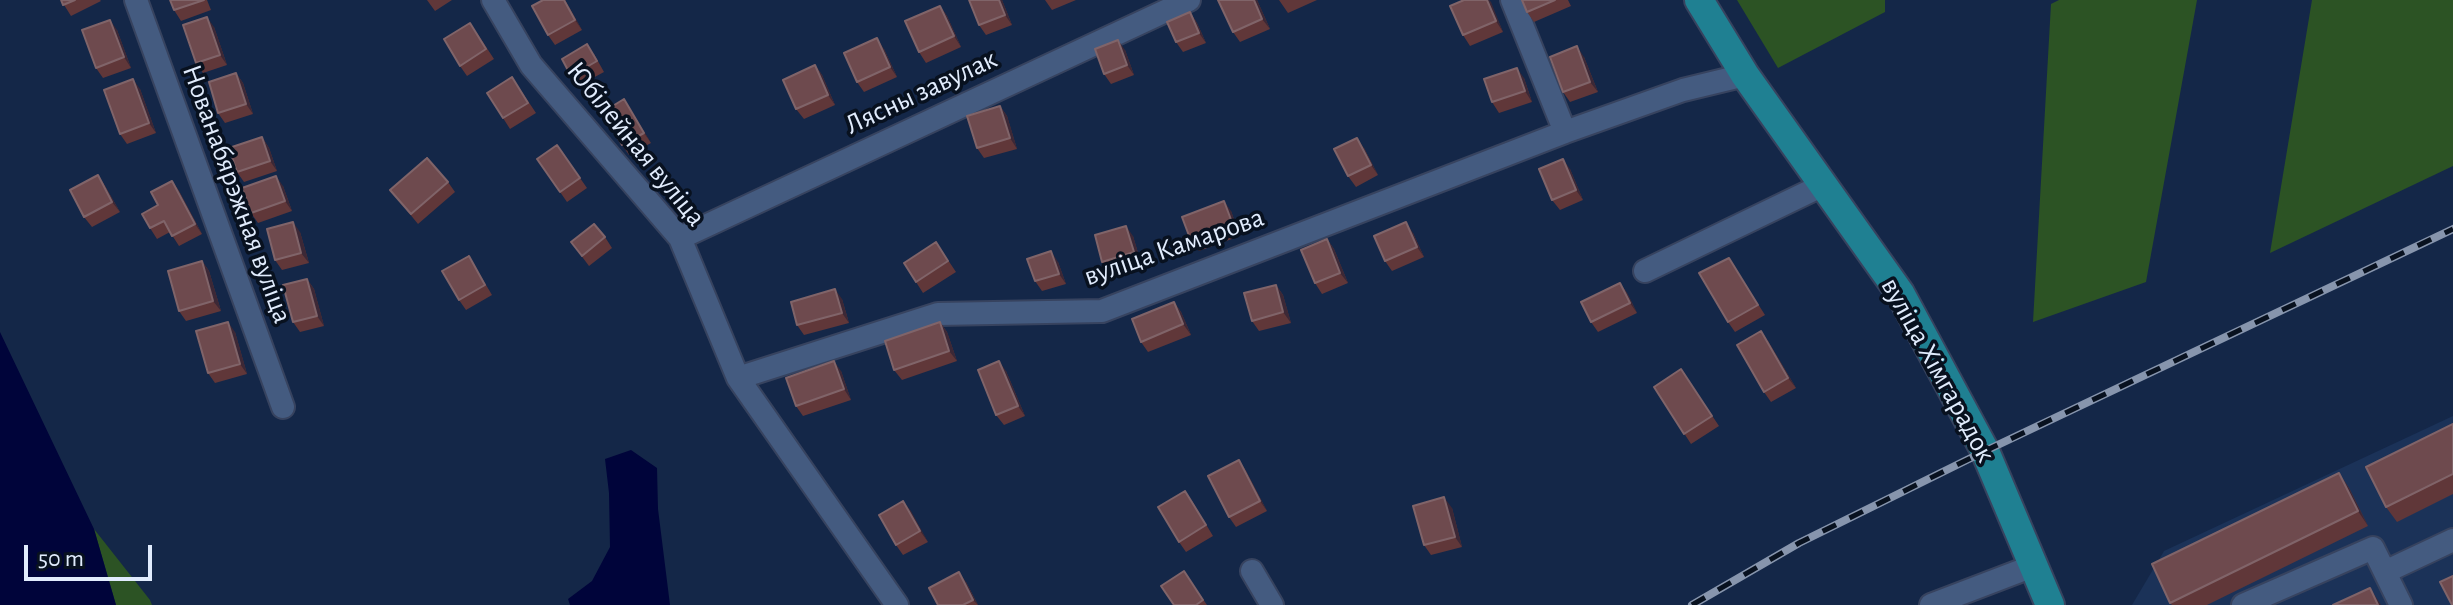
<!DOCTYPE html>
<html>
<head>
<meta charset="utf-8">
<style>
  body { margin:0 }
  #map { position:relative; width:2453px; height:605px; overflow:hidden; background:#142748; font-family:"Alegreya Sans",sans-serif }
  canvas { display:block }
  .scale { position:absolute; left:24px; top:545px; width:128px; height:36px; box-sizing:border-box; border:4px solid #e1ecfd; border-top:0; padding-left:10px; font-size:24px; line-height:28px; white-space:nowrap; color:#e1ecfd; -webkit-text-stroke:6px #08111f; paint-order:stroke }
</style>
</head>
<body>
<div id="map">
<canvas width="2453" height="605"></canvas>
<div class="scale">50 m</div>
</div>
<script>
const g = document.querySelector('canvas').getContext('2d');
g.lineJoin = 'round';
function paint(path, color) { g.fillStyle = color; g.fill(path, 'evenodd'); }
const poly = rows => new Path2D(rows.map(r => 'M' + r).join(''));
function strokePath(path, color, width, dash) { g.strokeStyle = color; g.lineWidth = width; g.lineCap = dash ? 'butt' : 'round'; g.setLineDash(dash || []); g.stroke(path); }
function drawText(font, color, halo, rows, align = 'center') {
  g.font = font + ' "Alegreya Sans",sans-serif'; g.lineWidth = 7; g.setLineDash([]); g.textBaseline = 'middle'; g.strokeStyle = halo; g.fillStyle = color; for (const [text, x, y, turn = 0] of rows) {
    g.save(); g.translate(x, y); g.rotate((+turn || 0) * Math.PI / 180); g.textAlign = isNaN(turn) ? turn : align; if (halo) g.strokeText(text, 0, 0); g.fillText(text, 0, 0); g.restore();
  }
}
paint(poly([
  [2453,416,2453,605,2132,605,2164,551]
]), '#1b3258');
paint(poly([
  [1737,0,1885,0,1885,12,1778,68],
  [2059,0,2197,0,2146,282,2033,322,2051,4],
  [2312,0,2453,0,2453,166,2270,253],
  [94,529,150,600,152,605,116,605]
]), '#2c5324');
paint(poly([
  [0,332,94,529,116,605,0,605],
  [631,450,657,468,658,509,670,605,570,605,568,599,592,581,610,547,609,493,605,459]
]), '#00043a');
const minor = poly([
  [136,0,283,407],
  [493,0,531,65,680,238,738,378,897,605],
  [1512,0,1565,132],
  [680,238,1189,0],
  [1645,271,1823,185],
  [738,378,938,314,1102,311,1565,132,1683,90,1745,75],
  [1252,571,1272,605],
  [2385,572,2453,540],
  [1931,605,2033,566],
  [2243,605,2373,548,2401,605]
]);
const major = poly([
  [1699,0,1745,75,1900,293,1985,451,2050,605]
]);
strokePath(minor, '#37435f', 26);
strokePath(major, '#37435f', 32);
strokePath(minor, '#445b80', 22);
strokePath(major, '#1f8092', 28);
const rail = poly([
  [1692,605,1799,543,1985,451,2453,229]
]);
strokePath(rail, '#8795ad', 8);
strokePath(rail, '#08111f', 5, [15]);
paint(poly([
  [61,0,100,0,101,1,71,16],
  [170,0,207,0,211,10,181,21,174,10],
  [427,0,452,0,435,11],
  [565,0,582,30,555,45,548,35],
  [1002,0,1012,25,986,35,979,25],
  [1045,0,1076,0,1052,10],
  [1218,0,1257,0,1270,29,1240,42,1233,32],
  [1279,0,1317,0,1288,13],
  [1464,0,1489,0,1503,32,1470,46,1463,35],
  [1522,0,1568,0,1571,6,1534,22,1527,12],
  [940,6,947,16,961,47,926,63,919,52],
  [1190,12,1197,23,1206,43,1183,52,1176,42],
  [214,27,227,65,203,73,196,63],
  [117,30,131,68,103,78,96,68],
  [477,33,494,59,467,76,460,66],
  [884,49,897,77,864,92,857,82],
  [1125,50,1134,75,1111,84,1104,74],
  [594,54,604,72,578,86,571,76],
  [1584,57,1598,92,1570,102,1563,92],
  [815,65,822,75,835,105,804,119,796,109],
  [236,73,243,83,253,114,225,123,218,113],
  [512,77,536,113,510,129,503,118],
  [1524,78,1532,102,1499,113,1492,102],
  [140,89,156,133,127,144,120,134],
  [624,99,651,143,629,155,622,145],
  [1000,106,1007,116,1017,149,984,158,977,148],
  [262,137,269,148,277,171,244,182,237,172],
  [557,145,587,188,567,202,537,159],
  [1364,148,1378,175,1356,187,1348,176],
  [1570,169,1583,200,1560,210,1552,200],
  [98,175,105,186,120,212,92,227,84,217],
  [172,181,179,191,202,234,179,246,170,232,157,239,150,228,158,205],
  [448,182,455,192,418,224,390,190],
  [283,186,292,211,258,223,251,213],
  [1231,211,1240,236,1199,251,1191,241],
  [300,232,309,263,282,270,275,260],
  [1413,233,1424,257,1392,271,1385,261],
  [1133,236,1141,263,1109,272,1102,262],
  [605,237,612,248,589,266,571,242],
  [1327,239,1334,249,1348,283,1322,294,1315,283],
  [936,242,956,272,923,293,904,263],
  [469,256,492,295,466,310,459,300],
  [1729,258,1765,315,1735,332,1728,322],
  [202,261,209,271,221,311,186,321,179,311],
  [1058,262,1066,284,1042,291,1035,281],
  [307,279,314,289,324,326,300,332,293,322],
  [1620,283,1627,293,1637,313,1598,332,1591,322],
  [1276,285,1283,295,1291,323,1259,331,1252,321],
  [842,299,849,323,804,335,797,325],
  [1174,302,1181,312,1191,335,1148,352,1141,342],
  [940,322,947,332,957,361,902,380,894,370],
  [235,332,247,374,215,383,208,373],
  [1768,341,1796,388,1771,402,1764,392],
  [1681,369,1719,426,1691,444,1654,387],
  [841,371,851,400,803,416,796,406],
  [1006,371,1025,416,1004,425,996,415],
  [2453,424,2453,494,2397,522,2386,507],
  [1239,460,1246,471,1267,511,1236,527,1229,517],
  [2339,473,2349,488,2368,526,2207,605,2172,605,2170,603],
  [903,501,928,542,903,555,896,545],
  [1192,501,1213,536,1186,552,1179,542],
  [1452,508,1462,547,1431,555,1424,545],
  [1184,571,1207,605,1174,605],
  [966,582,978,605,938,605]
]), '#603739');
paint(poly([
  [564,0,565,0,582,30,575,20],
  [999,0,1002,0,1012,25,1005,15],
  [1254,0,1257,0,1270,29,1262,19],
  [1487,0,1489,0,1491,2,1503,32,1496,21],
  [940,6,947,16,961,47,954,36],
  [1190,12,1197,23,1206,43,1199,33],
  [207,17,214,27,227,65,220,55],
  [110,20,117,30,131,68,124,57],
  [877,38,884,49,897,77,890,67],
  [1118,40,1125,50,1134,75,1127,65],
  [1577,46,1584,57,1598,92,1590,82],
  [815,65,822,75,835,105,828,95],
  [1517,68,1524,78,1532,102,1525,91],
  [236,73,243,83,253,114,246,104],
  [133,79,140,89,156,133,149,123],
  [624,99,631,110,651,143,644,133],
  [1000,106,1007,116,1017,149,1010,138],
  [262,137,269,148,277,171,270,161],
  [1357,138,1364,148,1378,175,1371,165],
  [1563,159,1570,169,1583,200,1576,190],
  [98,175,105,186,120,212,112,202],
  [276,176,283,186,292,211,285,201],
  [172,181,179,191,202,234,195,224],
  [1224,201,1231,211,1240,236,1233,225],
  [293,222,300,232,309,263,301,253],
  [1406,222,1413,233,1424,257,1417,247],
  [1126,226,1133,236,1141,263,1134,252],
  [1327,239,1334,249,1348,283,1340,273],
  [1051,251,1058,262,1066,284,1059,274],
  [202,261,209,271,221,311,213,301],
  [307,279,314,289,324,326,317,316],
  [1620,283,1627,293,1637,313,1630,303],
  [1276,285,1283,295,1291,323,1283,312],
  [835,289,842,299,849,323,842,313],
  [1174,302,1181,312,1191,335,1183,324],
  [228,322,235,332,247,374,240,364],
  [940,322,947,332,957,361,949,351],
  [1761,331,1768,341,1796,388,1788,378],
  [834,361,841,371,851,400,844,389],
  [999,361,1006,371,1025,416,1018,406],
  [1239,460,1246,471,1267,511,1260,501],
  [2339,473,2349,488,2368,526,2358,511],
  [1444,497,1452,508,1462,547,1455,537],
  [903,501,911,511,928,542,920,531],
  [959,572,966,582,978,605,973,600],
  [2370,588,2381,605,2378,605]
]), '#3c2836');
const building = poly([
  [61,0,75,0,63,5,61,0],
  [170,0,204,0,174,10,170,0],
  [543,0,564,0,575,20,548,35,532,6,543,0],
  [969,0,999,0,1005,15,979,25,969,0],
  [1218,0,1254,0,1262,19,1233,32,1218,0],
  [1464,0,1487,0,1496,21,1463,35,1450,6,1464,0],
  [1522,0,1555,0,1527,12,1522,0],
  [940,6,954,36,919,52,905,21,940,6],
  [1190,12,1199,33,1176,42,1167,22,1190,12],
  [207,17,220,55,196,63,183,25,207,17],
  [110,20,124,57,96,68,82,30,110,20],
  [470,23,486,49,460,66,444,39,470,23],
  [877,38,890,67,857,82,844,53,877,38],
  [1118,40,1127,65,1104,74,1095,49,1118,40],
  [587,44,597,61,571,76,562,59,587,44],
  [1577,46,1590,82,1563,92,1550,57,1577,46],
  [815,65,828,95,796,109,783,80,815,65],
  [1517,68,1525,91,1492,102,1484,79,1517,68],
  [236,73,246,104,218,113,209,82,236,73],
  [512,77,528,103,503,118,487,93,512,77],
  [133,79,149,123,120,134,104,90,133,79],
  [624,99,644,133,622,145,603,112,624,99],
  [1000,106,1010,138,977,148,967,116,1000,106],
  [262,137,270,161,237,172,229,148,262,137],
  [1357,138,1371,165,1348,176,1334,149,1357,138],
  [557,145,580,178,560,192,537,159,557,145],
  [427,158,448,182,411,214,390,190,427,158],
  [1563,159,1576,190,1552,200,1539,169,1563,159],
  [98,175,112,202,84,217,70,190,98,175],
  [276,176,285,201,251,213,242,188,276,176],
  [172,181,195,224,172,236,164,221,150,228,142,214,158,205,151,192,172,181],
  [1224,201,1233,225,1191,241,1182,217,1224,201],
  [293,222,301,253,275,260,267,229,293,222],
  [1406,222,1417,247,1385,261,1374,236,1406,222],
  [594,224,605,237,582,256,571,242,594,224],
  [1126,226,1134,252,1102,262,1095,235,1126,226],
  [1327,239,1340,273,1315,283,1301,250,1327,239],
  [936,242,948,261,916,282,904,263,936,242],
  [1051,251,1059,274,1035,281,1027,259,1051,251],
  [469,256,485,285,459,300,442,271,469,256],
  [1729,258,1758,305,1728,322,1699,273,1729,258],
  [202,261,213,301,179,311,168,271,202,261],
  [307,279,317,316,293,322,283,285,307,279],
  [1620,283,1630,303,1591,322,1581,302,1620,283],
  [1276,285,1283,312,1252,321,1244,293,1276,285],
  [835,289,842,313,797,325,791,302,835,289],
  [1174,302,1183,324,1141,342,1132,319,1174,302],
  [228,322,240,364,208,373,196,331,228,322],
  [940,322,949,351,894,370,885,341,940,322],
  [1761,331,1788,378,1764,392,1737,345,1761,331],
  [834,361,844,389,796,406,786,378,834,361],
  [999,361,1018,406,996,415,978,370,999,361],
  [1681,369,1712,416,1684,434,1654,387,1681,369],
  [2453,424,2453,474,2386,507,2366,467,2453,424],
  [1239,460,1260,501,1229,517,1208,476,1239,460],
  [2339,473,2358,511,2170,603,2152,564,2339,473],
  [1185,491,1206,525,1179,542,1158,507,1185,491],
  [1444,497,1455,537,1424,545,1413,506,1444,497],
  [903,501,920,531,896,545,879,515,903,501],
  [1184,571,1203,600,1196,605,1174,605,1161,586,1184,571],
  [959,572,973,600,963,605,938,605,929,588,959,572],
  [2453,576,2453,605,2452,605,2440,582,2453,576],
  [2370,588,2378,605,2333,605,2370,588]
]);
paint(building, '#6e4a4e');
strokePath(building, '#806469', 2);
drawText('28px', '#e1ecfd', '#08111f', [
  ["Лясны завулак",921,92,-25],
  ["Юбілейная вуліца",636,144,51],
  ["Нованабярэжная вуліца",237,194,70],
  ["вуліца Камарова",1174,247,-19],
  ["вуліца Хімгарадок",1938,370,61]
]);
</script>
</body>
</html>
